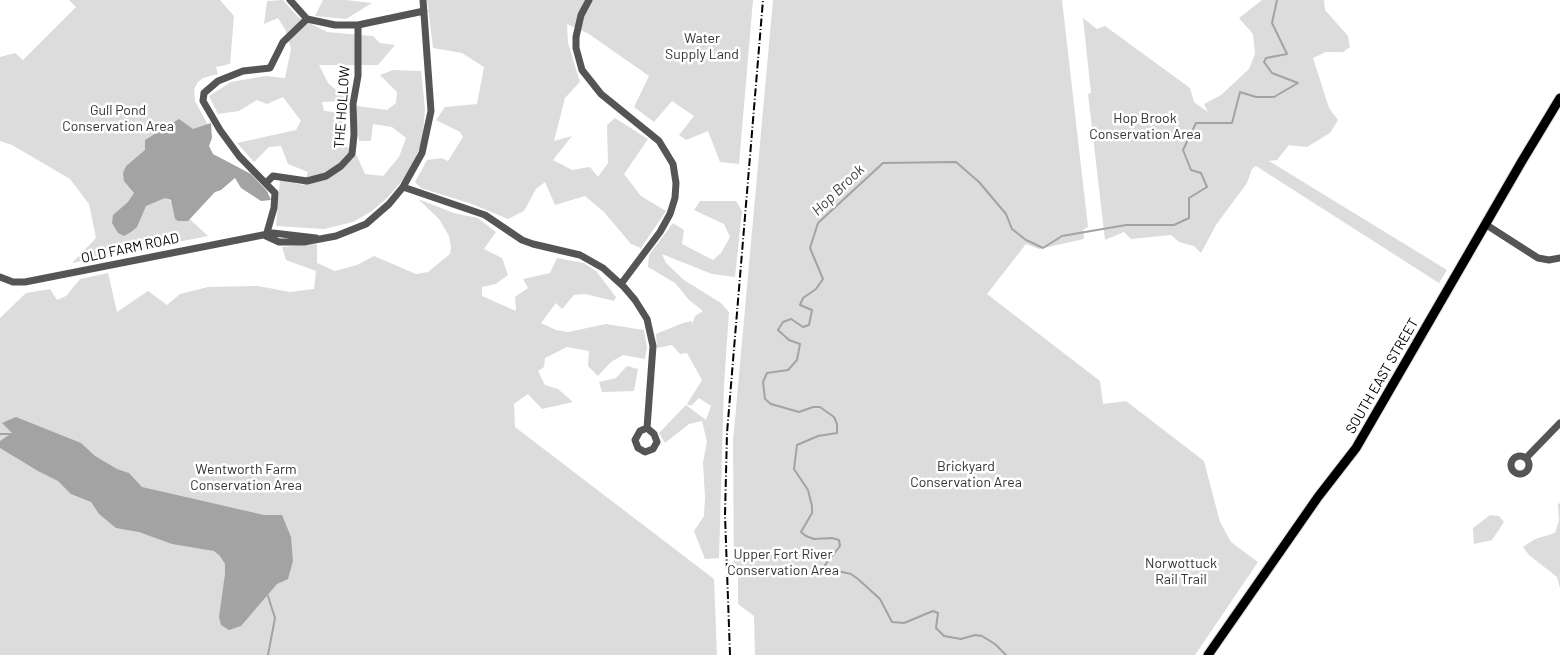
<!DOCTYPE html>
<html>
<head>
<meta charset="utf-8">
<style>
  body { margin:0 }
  canvas { display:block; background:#fff }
</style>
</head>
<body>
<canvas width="1560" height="655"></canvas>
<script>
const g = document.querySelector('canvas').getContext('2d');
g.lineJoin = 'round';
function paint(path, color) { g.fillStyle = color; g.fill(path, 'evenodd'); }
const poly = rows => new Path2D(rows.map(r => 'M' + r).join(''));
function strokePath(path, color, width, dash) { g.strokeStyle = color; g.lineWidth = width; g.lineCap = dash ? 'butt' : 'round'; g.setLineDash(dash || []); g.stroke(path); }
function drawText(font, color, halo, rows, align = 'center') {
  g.font = font + ' Barlow,sans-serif'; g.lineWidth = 5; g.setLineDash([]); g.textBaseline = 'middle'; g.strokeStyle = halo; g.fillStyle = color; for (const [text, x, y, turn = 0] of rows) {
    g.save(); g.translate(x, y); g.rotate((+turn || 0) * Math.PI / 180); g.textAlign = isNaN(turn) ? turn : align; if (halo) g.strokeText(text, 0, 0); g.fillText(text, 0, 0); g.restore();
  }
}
paint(poly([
  [69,0,220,0,234,16,230,64,216,67,218,74,203,78,198,82,194,89,195,101,209,127,154,186,208,236,72,263,96,238,89,204,70,179,12,145,0,141,0,57,15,53,23,60,76,7],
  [283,0,298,17,327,32,373,36,380,43,395,45,378,65,319,65,328,83,344,97,340,101,322,102,324,111,343,113,343,127,336,137,357,156,365,174,383,176,399,157,406,138,392,127,373,124,371,141,359,141,355,115,357,106,387,110,396,103,397,92,380,75,393,70,421,71,425,109,422,143,407,175,389,196,372,211,353,222,324,229,276,226,280,180,303,185,308,172,288,164,281,146,269,147,254,162,237,143,296,130,301,121,283,97,267,104,257,100,239,111,218,114,209,96,231,82,265,76,285,78,291,49,286,31,278,18,264,24,267,1],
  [323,0,345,0,372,3,346,19,315,16],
  [427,0,753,0,739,164,720,162,708,131,686,140,679,135,694,116,672,101,654,122,634,107,649,76,589,34,567,24,568,43,580,82,565,98,554,141,572,136,553,160,572,170,590,167,598,177,608,163,607,125,615,118,648,139,624,174,641,196,666,211,641,248,631,244,604,212,585,196,555,205,545,182,536,189,524,211,508,219,472,204,421,188,415,182,427,160,442,158,448,161,463,137,460,132,436,120,445,107,477,104,484,67,462,53,433,48],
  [773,0,1062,0,1088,227,1083,230,1084,239,1039,249,1026,244,987,294,1100,381,1103,404,1126,401,1204,461,1220,522,1231,542,1258,562,1195,655,755,655,754,616,738,604,738,575,734,575,733,441],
  [1262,0,1324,0,1325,10,1348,36,1350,47,1343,52,1326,52,1313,58,1329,108,1338,120,1330,133,1307,147,1289,145,1277,160,1269,161,1447,270,1439,283,1256,166,1252,169,1247,183,1216,225,1201,253,1194,246,1179,242,1171,235,1131,239,1124,232,1105,240,1088,94,1091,93,1083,18,1097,29,1105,26,1190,88,1194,102,1208,112,1204,104,1221,95,1249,69,1255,54,1253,34,1239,18],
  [418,199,454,213,478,218,496,232,484,249,502,258,508,275,496,284,482,287,482,296,516,311,515,297,528,288,523,279,550,273,557,258,584,263,596,271,616,297,614,301,585,294,574,295,562,309,556,303,541,323,556,330,568,332,606,324,644,330,647,347,645,359,623,355,611,362,598,376,588,366,589,351,567,347,545,358,544,367,538,371,545,385,558,389,573,402,542,409,528,394,514,404,515,427,714,579,717,655,0,655,0,318,26,293,50,289,57,300,66,296,80,279,108,273,117,312,148,291,167,305,180,294,208,287,258,286,290,292,314,289,316,271,286,260,282,247,317,244,317,263,335,271,357,265,374,256,416,274,428,272,450,254,451,247,449,236,439,219],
  [700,201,736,201,742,211,735,277,712,274,662,254,666,263,684,280,721,303,729,312,724,385,719,558,705,559,694,531,704,516,705,497,703,462,707,442,702,421,689,424,665,443,659,433,686,405,706,420,711,406,699,398,691,406,687,404,702,380,687,353,680,354,672,345,657,348,656,334,683,323,692,321,692,325,695,316,703,311,689,300,675,283,648,267,649,255,673,223,684,230,682,244,713,260,721,253,730,237,724,224,694,210],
  [627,366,638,369,634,391,602,392,599,382,616,378],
  [1560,503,1560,588,1557,577,1529,555,1523,547,1535,539,1555,533,1559,520,1558,504],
  [1490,515,1499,516,1504,522,1492,540,1474,544,1473,528]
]), '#dcdcdc');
paint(poly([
  [179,119,193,129,211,123,212,138,209,146,213,154,251,174,267,191,271,200,261,201,241,188,235,178,221,190,215,192,188,221,178,221,175,219,171,200,165,198,146,206,137,227,131,232,124,236,118,233,112,223,113,215,128,202,134,193,124,181,123,173,126,166,145,150,145,140],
  [16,417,81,443,95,456,117,469,129,473,142,487,264,515,282,515,291,537,293,561,288,579,277,584,241,626,229,630,221,625,219,617,225,574,225,564,220,556,214,551,172,544,139,532,116,528,99,514,91,502,71,494,58,481,38,471,0,448,0,441,12,433,2,423]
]), '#a3a3a3');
strokePath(poly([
  [0,434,11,434],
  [268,655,275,618,268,596],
  [1006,655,995,644,982,636,975,635,961,639,944,636,936,628,938,613,933,611,904,623,892,622,880,599,858,579,851,574,829,569,825,565,840,546,839,540,832,538,814,539,806,536,801,532,812,513,812,506,808,490,794,469,797,445,818,436,837,433,837,424,834,417,820,407,813,407,799,412,771,404,765,399,763,382,767,373,788,370,797,360,800,344,789,340,778,330,783,322,791,319,803,327,809,325,812,310,800,305,803,298,816,289,823,279,810,248,818,223,883,163,956,162,979,182,1006,214,1012,229,1026,240,1043,248,1062,236,1126,225,1174,225,1189,218,1189,198,1207,187,1201,173,1191,170,1183,150,1196,123,1232,123,1240,92,1256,97,1274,97,1298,83,1272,73,1264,62,1266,58,1287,54,1272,23,1277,0]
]), '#a3a3a3', 2);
const major = poly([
  [1208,655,1318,497,1356,448,1522,161,1560,98]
]);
strokePath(major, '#dbdbdb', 11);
strokePath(poly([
  [290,0,307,19],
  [589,0,581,15,576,37,576,48,582,70,601,94,659,141,673,164,676,183,675,198,670,214,660,232,621,284],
  [266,183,273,176,307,181,326,176,341,166,352,154,354,135,353,104,358,76,358,25],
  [403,187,485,215,522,240,533,244,580,255,603,268,624,287,635,300,647,319,653,346,647,428,654,434,657,442,653,449,645,452,638,448,635,440,640,431,647,428],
  [1485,224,1538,258,1549,260,1560,258],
  [266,236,274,208,275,193,239,156,220,130,203,101,204,93,218,81,243,71,270,68,283,42,307,19,335,25,358,25,424,11],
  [266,236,279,242,304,242,336,236,366,224,389,204,403,187,422,153,431,111,423,0],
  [0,277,13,282,25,282,273,233,316,238],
  '1511 465a9 9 0 1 1 18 0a9 9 0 1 1-18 0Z',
  [1526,458,1560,423]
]), '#555', 7);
strokePath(major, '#000', 9);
strokePath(poly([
  [730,655,725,515,727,433,763,0]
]), '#000', 2, [8, 2.5, 1, 2.5]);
drawText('14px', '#333', '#fff', [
  ["Water",702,38],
  ["Supply Land",702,54],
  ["Gull Pond",118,110],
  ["Conservation Area",118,126],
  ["Hop Brook",1145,118],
  ["Conservation Area",1145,134],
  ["Brickyard",966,466],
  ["Conservation Area",966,482],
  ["Wentworth Farm",246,469],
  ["Conservation Area",246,485],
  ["Upper Fort River",783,554],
  ["Conservation Area",783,570],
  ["Norwottuck",1181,563],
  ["Rail Trail",1181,579]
]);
drawText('14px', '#000', '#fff', [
  ["THE HOLLOW",342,107,-86],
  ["OLD FARM ROAD",130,248,-12],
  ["SOUTH EAST STREET",1382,376,-60]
]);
drawText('italic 15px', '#444', '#fff', [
  ["Hop Brook",838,190,-44]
]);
</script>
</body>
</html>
